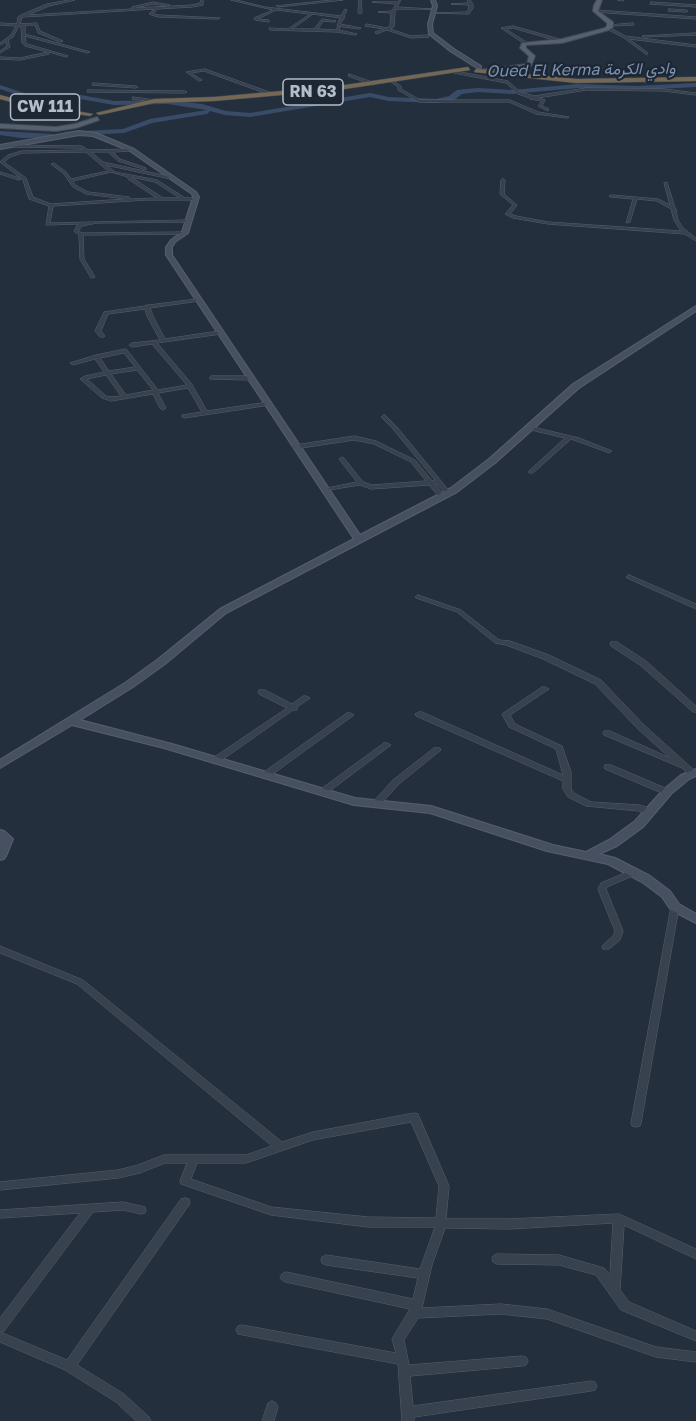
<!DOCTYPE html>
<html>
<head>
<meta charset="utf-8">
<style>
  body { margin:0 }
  canvas { display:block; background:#242f3e }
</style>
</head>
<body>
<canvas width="696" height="1421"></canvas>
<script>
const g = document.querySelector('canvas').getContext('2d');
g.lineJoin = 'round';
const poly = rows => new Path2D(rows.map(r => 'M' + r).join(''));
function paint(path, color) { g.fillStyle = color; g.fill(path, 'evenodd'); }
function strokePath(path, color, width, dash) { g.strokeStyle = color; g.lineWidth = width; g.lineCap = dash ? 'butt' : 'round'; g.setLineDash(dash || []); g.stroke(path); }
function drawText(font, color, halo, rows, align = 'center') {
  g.font = font + ' "Golos Text",Vazirmatn,sans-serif'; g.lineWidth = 4.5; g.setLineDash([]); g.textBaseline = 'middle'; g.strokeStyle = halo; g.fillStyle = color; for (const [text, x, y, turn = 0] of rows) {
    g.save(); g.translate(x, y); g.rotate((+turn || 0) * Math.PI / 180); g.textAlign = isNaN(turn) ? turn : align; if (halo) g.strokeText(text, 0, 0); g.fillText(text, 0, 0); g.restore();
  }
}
paint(poly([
  [696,83,696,87,637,90,578,88,512,94,478,92,462,94,454,100,436,103,388,101,370,97,250,117,225,115,210,111,207,114,152,123,124,133,67,136,64,136,64,132,123,129,150,119,207,110,168,104,114,105,75,98,35,101,0,89,0,85,36,97,75,94,114,101,168,100,202,104,226,111,250,113,370,93,389,97,436,99,449,96,457,90,478,88,512,90,578,84,637,86,696,83],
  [0,131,52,134,56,136,52,138,21,138,0,135,0,131]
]), '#394c67');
const street = poly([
  [69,0,75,0,49,6,28,15,132,9,132,7,153,2,170,5,168,6,153,4,135,8,192,5,200,3,201,0,203,0,203,5,192,7,157,9,153,14,158,15,220,18,218,19,158,17,149,14,154,9,23,17,22,17,20,24,37,23,40,31,63,41,60,42,38,33,35,25,25,25,25,34,90,52,88,53,25,36,26,43,27,44,68,56,66,57,49,52,49,54,20,60,0,59,0,57,20,58,48,52,25,46,22,43,21,26,19,26,13,37,8,40,10,47,0,53,0,51,7,46,6,42,0,45,0,43,11,35,16,26,0,25,0,23,17,24,18,17,21,15,47,4,69,0],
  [231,0,236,0,265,7,341,16,345,9,347,10,344,16,345,17,340,24,361,28,359,29,337,26,340,18,313,14,292,29,314,29,322,19,336,21,334,22,323,21,318,29,336,30,338,26,340,27,339,30,357,34,355,35,337,32,270,30,269,28,288,29,310,14,276,10,258,19,269,20,269,22,255,20,254,18,273,10,231,0],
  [332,0,343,0,278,7,276,6,332,0],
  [359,0,361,0,362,13,360,14,358,13,359,0],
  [399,0,401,0,397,7,431,9,396,9,395,12,394,27,390,29,411,36,428,35,429,37,411,38,387,30,376,34,375,32,384,29,365,26,366,24,387,28,390,26,391,13,378,12,392,11,396,4,372,2,397,2,399,0],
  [468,0,470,0,473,4,473,8,469,14,430,13,467,12,469,8,469,5,451,4,468,3,468,0],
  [618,0,624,0,623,1,618,0],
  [651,2,696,5,696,7,650,4,651,2],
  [669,9,686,10,688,11,686,12,668,11,669,9],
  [595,10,696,17,696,19,594,12,595,10],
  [633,23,634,25,611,26,609,25,633,23],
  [513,26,563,40,564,41,561,42,513,28,506,29,529,44,526,45,501,28,513,26],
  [607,27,609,27,625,36,696,45,696,47,629,39,648,53,647,55,624,38,607,29,607,27],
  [696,33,696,35,644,37,642,36,696,33],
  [205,69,272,93,273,94,270,95,204,71,191,73,202,80,199,81,186,72,205,69],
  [455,71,508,81,520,92,534,96,586,88,664,89,696,93,696,95,664,91,586,90,538,98,545,100,542,106,549,109,548,111,538,106,542,101,530,99,530,98,518,94,506,83,454,73,455,71],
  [349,74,375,83,376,84,373,85,348,76,349,74],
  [393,81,401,86,401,89,420,100,510,100,538,112,569,117,567,118,536,114,509,102,419,102,398,90,398,87,391,82,393,81],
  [93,83,136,86,138,87,136,88,92,85,93,83],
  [88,90,185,91,187,92,185,93,87,92,88,90],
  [133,97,155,100,157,101,155,102,132,99,133,97],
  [2,145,82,146,88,150,133,149,133,151,132,151,113,152,120,159,146,168,146,170,118,161,108,152,91,152,103,162,176,178,176,180,175,180,106,165,115,172,157,180,185,198,198,198,198,200,146,200,53,206,50,223,188,220,190,220,190,222,97,223,82,226,78,231,82,233,184,232,186,233,184,234,83,235,84,259,95,277,91,278,80,259,79,235,74,231,78,224,46,225,49,206,29,199,23,180,0,162,8,155,22,151,83,150,81,148,1,147,1,145,2,145],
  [86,152,108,171,71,179,66,172,54,163,51,164,64,174,73,187,86,194,126,199,51,204,33,197,26,178,4,162,10,157,22,153,86,152],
  [111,172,128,177,128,179,157,198,131,199,129,197,88,192,75,185,73,181,111,172],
  [131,177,155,182,180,198,163,198,131,177],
  [0,172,20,178,21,179,19,180,0,174,0,172],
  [503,179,505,180,504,194,517,205,510,214,516,216,548,222,681,231,674,220,671,209,657,201,637,199,630,222,626,223,633,199,611,197,609,196,611,195,658,199,670,205,664,183,667,182,675,208,677,210,676,211,678,220,683,228,696,238,696,241,685,234,548,224,513,218,505,214,513,205,500,194,501,180,503,179],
  [197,299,199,299,199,301,150,308,153,316,165,339,219,331,221,332,221,334,157,343,191,383,207,411,268,402,271,404,270,405,184,418,181,416,182,415,202,412,188,388,158,393,166,408,163,410,160,408,153,394,111,401,102,398,80,379,85,376,104,372,95,359,73,365,70,363,96,355,125,349,127,350,158,390,187,385,152,344,132,347,129,345,132,343,160,340,147,316,145,309,108,314,101,331,105,336,104,337,100,337,95,331,104,312,145,306,147,305,149,305,197,299],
  [124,353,135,367,109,371,100,358,124,353],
  [137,370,153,390,126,395,111,374,137,370],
  [106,375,121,396,111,397,106,396,87,379,106,375],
  [212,376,250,376,253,378,250,380,210,379,210,377,212,376],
  [384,415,386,416,397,427,450,492,450,494,446,494,437,484,435,484,445,497,444,498,440,498,429,485,371,489,360,485,322,491,322,489,357,482,339,459,342,457,344,458,363,482,372,485,426,481,411,462,374,444,354,440,295,449,292,447,295,445,354,436,376,441,415,460,432,481,435,480,393,429,381,417,384,415],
  [529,426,579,438,612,451,609,453,607,452,571,439,533,473,529,473,529,471,565,438,527,429,526,428,529,426],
  [629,575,696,604,696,609,627,578,626,577,629,575],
  [418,595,461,610,499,640,510,641,549,655,601,680,643,724,696,772,696,775,690,776,682,768,604,735,603,733,604,731,610,731,670,758,637,728,595,684,543,659,506,645,495,643,457,612,416,598,415,597,418,595],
  [611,642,617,642,646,661,696,706,696,712,693,712,640,665,611,646,610,644,611,642],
  [542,687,545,687,549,689,510,715,515,724,562,746,571,772,571,789,574,793,591,802,640,805,654,810,655,812,654,814,651,815,639,811,586,806,568,797,563,789,563,781,416,716,415,714,419,712,422,712,563,775,556,749,509,727,502,714,542,687],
  [259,690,265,690,292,704,303,696,306,696,310,698,297,707,297,710,293,710,219,762,213,762,212,760,213,758,287,708,259,694,258,692,259,690],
  [347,713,350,713,354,715,270,776,264,776,263,774,264,772,347,713],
  [384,743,387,743,391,745,327,793,321,793,320,791,321,789,384,743],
  [434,748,440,748,441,750,399,784,378,807,372,807,371,805,372,803,393,780,434,748],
  [605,765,611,765,670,790,671,792,670,794,664,794,605,769,604,767,605,765],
  [634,869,637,870,638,872,637,874,607,887,606,889,623,931,620,940,609,949,603,949,602,947,603,945,613,936,615,931,598,889,601,883,634,869],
  [675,904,678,905,679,907,641,1123,640,1126,636,1127,632,1126,631,1123,671,907,672,905,675,904],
  [0,946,83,980,282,1142,313,1132,414,1113,418,1114,449,1186,446,1219,509,1219,619,1214,696,1249,696,1259,624,1225,620,1290,629,1302,696,1331,696,1341,621,1310,596,1275,559,1265,497,1264,493,1262,492,1259,493,1256,497,1254,559,1255,604,1268,610,1275,613,1223,509,1229,445,1228,432,1265,422,1308,501,1304,547,1309,656,1347,696,1352,696,1362,656,1357,547,1319,501,1314,418,1318,404,1340,409,1365,522,1356,526,1357,528,1361,526,1365,522,1366,410,1376,413,1406,591,1381,595,1382,597,1386,595,1390,591,1391,414,1417,414,1421,402,1421,398,1364,238,1334,236,1330,238,1326,242,1325,396,1353,392,1339,410,1309,286,1282,282,1280,280,1277,282,1274,286,1272,413,1299,418,1278,326,1265,322,1263,321,1260,322,1257,326,1255,420,1269,435,1227,368,1227,271,1215,181,1184,180,1181,187,1163,165,1163,140,1173,118,1178,0,1190,0,1182,118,1170,138,1165,164,1155,246,1155,272,1146,77,984,0,953,0,946],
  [411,1122,439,1186,436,1218,368,1217,271,1207,191,1179,197,1163,246,1163,313,1140,411,1122],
  [185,1198,189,1199,190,1202,189,1205,77,1365,124,1394,149,1417,151,1421,136,1421,116,1402,65,1370,0,1342,0,1318,80,1213,0,1218,0,1210,123,1202,145,1207,146,1210,145,1213,141,1214,123,1210,93,1212,4,1331,0,1332,67,1360,181,1199,185,1198],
  [272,1401,276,1403,278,1407,274,1421,262,1421,268,1403,272,1401]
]);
const secondary = poly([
  [431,0,435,0,437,6,432,24,433,33,454,49,481,66,481,68,477,68,450,51,429,34,428,24,433,6,431,0],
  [79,131,96,133,134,149,196,192,199,197,188,233,175,242,172,247,172,255,360,535,451,488,489,459,573,384,696,306,696,311,579,388,495,463,457,492,226,613,165,664,133,687,80,720,172,744,355,798,431,806,553,845,586,852,609,840,635,821,663,790,681,775,696,769,696,776,689,779,671,794,643,827,617,846,599,854,615,858,650,876,670,891,679,904,696,914,696,923,671,910,662,897,642,882,608,864,547,851,430,813,354,805,164,748,72,725,0,768,0,760,125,683,157,660,220,609,354,539,166,255,166,247,171,240,182,232,193,197,192,194,130,151,93,136,79,135,0,149,0,145,79,131],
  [0,830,4,831,13,839,6,856,4,859,0,860,0,830]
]);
const primary = poly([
  [597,0,602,0,598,11,613,22,613,27,609,30,562,43,526,45,526,48,535,56,531,66,482,72,479,70,527,64,529,56,520,48,522,43,562,39,605,28,607,26,607,23,593,11,594,5,597,0],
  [97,117,99,120,76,128,56,131,0,128,0,124,56,127,75,124,97,117]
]);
const highway = poly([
  [468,67,470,70,338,90,214,101,154,103,99,115,96,113,154,99,214,97,338,86,468,67],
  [476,69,576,79,696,77,696,81,576,83,474,72,476,69],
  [0,95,30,103,93,114,90,116,30,107,0,99,0,95]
]);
strokePath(street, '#565f6c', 1);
strokePath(secondary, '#565f6c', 2);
strokePath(primary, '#414a57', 2);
strokePath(highway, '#434c59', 1);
paint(street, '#38414e');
paint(secondary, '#465061');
paint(primary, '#56606e');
paint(highway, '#746855');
drawText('italic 16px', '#7c92b1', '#1d2633', [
  ["Oued El Kerma وادي الكرمة",581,70,-1]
]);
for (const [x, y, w] of [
  [313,92,60],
  [45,107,69]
]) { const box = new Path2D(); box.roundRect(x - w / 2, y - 13, w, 26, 4.5); g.fillStyle = '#1d2633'; g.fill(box); strokePath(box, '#b4bcc9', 1.5); }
drawText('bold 16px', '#b4bcc9', null, [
  ["RN 63",313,92],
  ["CW 111",45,107]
]);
</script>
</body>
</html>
